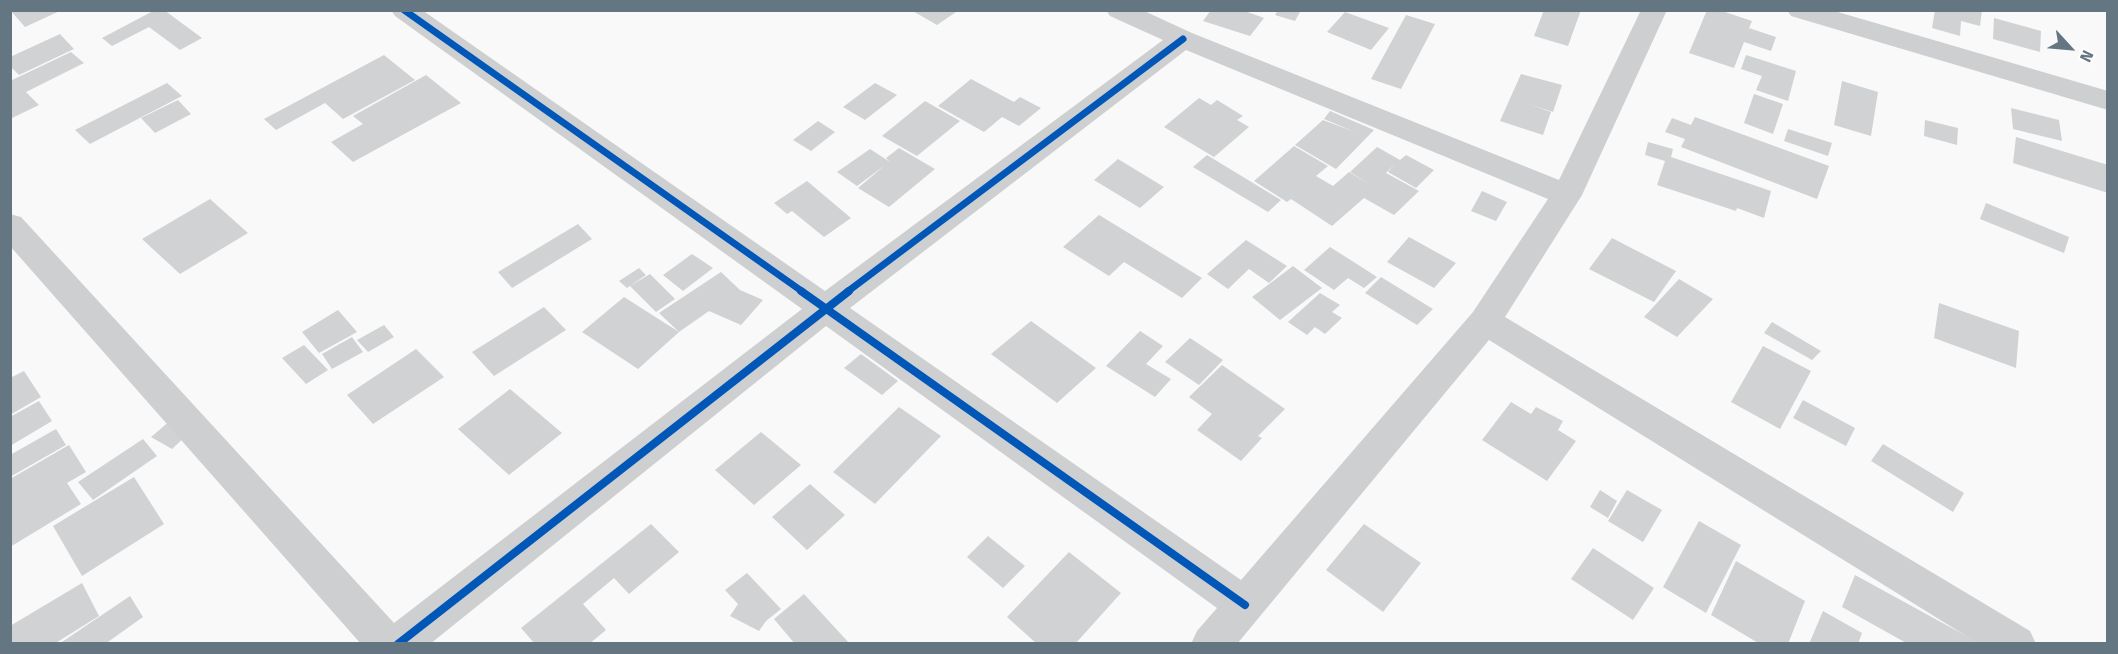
<!DOCTYPE html>
<html>
<head>
<meta charset="utf-8">
<style>
  body { margin:0 }
  #map { position:relative; width:2118px; height:654px; overflow:hidden; background:#f9f9f9; font-family:"Fira Sans",sans-serif }
  canvas { display:block }
  .frame { position:absolute; inset:0; border:12px solid #657683; pointer-events:none }
  .north { position:absolute; left:2040px; top:18px; width:60px; height:60px; -webkit-text-stroke:4px #fff; paint-order:stroke; rotate:116deg; font-size:16px; font-weight:700; line-height:24px; text-align:center; color:#657683 }
  .north::after { content:''; display:block; margin:auto; width:21px; height:27px; background:#657683; clip-path:polygon(50% 0,100% 100%,50% 72%,0 100%) }
</style>
</head>
<body>
<div id="map">
<canvas width="2118" height="654"></canvas>
<div class="frame"></div>
<div class="north">N</div>
</div>
<script>
const g = document.querySelector('canvas').getContext('2d');
g.lineJoin = 'round';
function paint(path, color) { g.fillStyle = color; g.fill(path, 'evenodd'); }
const poly = rows => new Path2D(rows.map(r => 'M' + r).join(''));
function strokePath(path, color, width, dash) { g.strokeStyle = color; g.lineWidth = width; g.lineCap = dash ? 'butt' : 'round'; g.setLineDash(dash || []); g.stroke(path); }
paint(poly([
  [10,10,62,10,25,27],
  [155,10,164,10,202,38,180,50,149,27,112,46,102,38],
  [911,10,959,10,937,25],
  [1211,10,1242,10,1264,18,1250,36,1203,21],
  [1278,10,1301,10,1295,21,1275,15],
  [1544,10,1581,10,1568,46,1534,36],
  [1707,10,1719,10,1752,21,1749,28,1776,37,1771,51,1744,42,1734,68,1689,53],
  [1935,10,1982,10,1980,26,1961,21,1960,36,1932,28],
  [1345,12,1389,28,1371,50,1327,32],
  [1406,15,1435,24,1401,89,1371,79],
  [1994,18,2041,31,2040,52,1993,39],
  [60,34,74,49,19,75,10,66,10,57],
  [71,52,84,63,26,92,39,105,10,119,10,81],
  [384,55,415,80,343,119,325,103,276,130,264,119],
  [1746,55,1796,71,1788,101,1756,90,1762,76,1741,69],
  [1521,74,1562,85,1553,112,1528,104,1551,112,1543,135,1500,121],
  [426,75,461,103,353,162,331,142,363,124,353,116],
  [971,79,1014,102,1020,97,1041,108,1019,126,1002,117,984,132,938,106],
  [1842,81,1878,92,1871,136,1834,125],
  [167,83,182,96,90,144,75,130],
  [875,83,897,95,865,120,843,107],
  [1754,94,1783,104,1773,134,1744,123],
  [1199,98,1211,105,1217,100,1243,116,1237,120,1249,127,1214,157,1164,127],
  [178,100,191,114,155,133,141,118],
  [925,101,960,121,917,156,882,136],
  [2011,108,2059,120,2062,141,2013,129],
  [1330,111,1374,130,1336,169,1295,145,1323,120,1355,132,1324,119],
  [1695,117,1829,166,1817,199,1681,147,1685,139,1665,132,1672,118,1691,125],
  [1925,120,1958,128,1957,145,1924,136],
  [818,121,835,132,811,151,793,140],
  [1788,129,1832,143,1828,156,1784,141],
  [2016,137,2108,165,2108,193,2013,163],
  [1648,142,1673,149,1671,157,1771,191,1764,218,1737,208,1736,211,1657,185,1667,155,1665,161,1645,155],
  [1294,146,1328,166,1316,176,1333,186,1349,172,1372,186,1350,172,1377,147,1400,160,1406,155,1434,170,1416,188,1388,172,1395,164,1386,173,1419,191,1394,215,1364,198,1332,226,1291,199,1287,202,1254,181],
  [899,148,935,169,889,207,858,188,884,166,857,186,837,172,870,149,890,162,886,158],
  [1207,155,1281,200,1268,212,1193,167],
  [1118,159,1164,187,1140,208,1094,180],
  [807,181,851,218,824,237,792,211,787,214,774,203],
  [1482,191,1507,202,1496,221,1471,211],
  [210,199,248,233,180,274,142,239],
  [1986,203,2069,237,2064,253,1980,219],
  [1099,215,1145,243,1202,278,1182,298,1124,262,1109,276,1063,247],
  [578,224,592,239,512,288,498,272],
  [1409,237,1456,263,1434,288,1387,262],
  [1612,238,1676,271,1654,302,1589,269],
  [1246,240,1287,266,1269,283,1249,269,1228,289,1207,274],
  [1330,247,1360,266,1377,277,1364,288,1348,278,1334,290,1304,270],
  [692,254,713,268,683,291,663,275],
  [1293,266,1322,288,1280,320,1252,297],
  [639,268,646,275,627,288,619,281],
  [721,272,740,290,763,300,741,325,709,311,679,332,659,313],
  [650,274,675,299,656,312,630,286],
  [1381,277,1433,309,1417,325,1365,293],
  [1679,279,1713,299,1677,337,1644,317],
  [1320,293,1340,305,1332,312,1342,318,1325,334,1315,327,1307,335,1288,322],
  [624,297,679,332,638,369,582,332],
  [1939,303,2019,331,2016,368,1934,338],
  [544,307,566,330,494,376,472,352],
  [338,310,357,332,319,353,302,332],
  [1031,321,1096,368,1057,403,991,354],
  [1772,322,1821,351,1812,360,1764,333],
  [384,325,394,337,368,352,357,340],
  [1140,331,1163,346,1146,364,1171,379,1155,397,1106,366],
  [352,337,363,352,332,369,322,354],
  [1190,338,1223,360,1199,385,1165,362],
  [304,345,328,370,306,384,282,358],
  [1763,346,1811,371,1780,429,1731,402],
  [416,349,444,377,373,424,347,395],
  [861,354,898,381,882,395,844,368],
  [1222,365,1285,409,1258,436,1262,438,1241,461,1197,430,1212,414,1189,397],
  [24,371,41,397,10,415,10,378],
  [510,389,562,433,509,475,458,429],
  [1803,400,1855,428,1846,446,1793,418],
  [39,401,52,421,10,446,10,417],
  [1511,402,1531,414,1536,407,1563,421,1558,430,1576,441,1547,481,1482,440],
  [899,407,941,436,875,504,833,472],
  [171,420,191,431,172,449,151,437],
  [56,429,66,445,10,477,10,455],
  [761,432,801,465,754,505,715,470],
  [143,439,157,456,93,500,78,482],
  [1883,444,1964,493,1953,512,1871,461],
  [69,445,86,472,67,483,81,504,10,547,10,479],
  [134,477,164,524,82,576,53,526],
  [810,484,845,515,807,550,772,517],
  [1600,490,1617,501,1608,518,1590,507],
  [1627,490,1662,510,1643,542,1608,521],
  [1699,521,1741,545,1706,613,1663,587],
  [651,524,679,552,629,594,614,578,583,604,606,630,589,644,535,644,521,628],
  [1364,524,1421,563,1383,612,1326,570],
  [988,536,1025,566,1003,588,967,557],
  [1593,548,1654,588,1633,620,1571,579],
  [1069,552,1121,593,1075,644,1037,644,1007,617],
  [1736,561,1805,601,1788,644,1760,644,1711,615],
  [747,573,781,609,766,621,759,631,730,616,738,604,725,590],
  [1855,575,1981,644,1908,644,1842,607],
  [82,583,99,616,54,644,10,644,10,626],
  [804,594,850,644,795,644,774,619],
  [130,596,143,617,105,644,59,644],
  [1823,611,1862,633,1858,644,1809,644]
]), '#d0d2d3');
paint(poly([
  [391,10,422,10,825,291,1163,40,1110,16,1106,10,1142,10,1192,33,1559,180,1641,10,1667,10,1582,195,1505,317,2030,631,2036,644,1979,644,1489,340,1237,644,1191,644,1197,631,1217,608,826,326,430,644,361,644,10,246,10,214,21,217,394,623,802,309,395,16,391,10],
  [1186,50,1548,199,1473,312,1241,580,850,308,1186,50],
  [1787,10,1831,10,2108,91,2108,110,1791,16,1787,10]
]), '#cecfd0');
strokePath(poly([
  [404,10,803,292],
  [847,292,1183,39]
]), '#0057b8', 7);
strokePath(poly([
  [801,291,1245,605],
  [398,644,849,291]
]), '#0057b8', 8);
</script>
</body>
</html>
